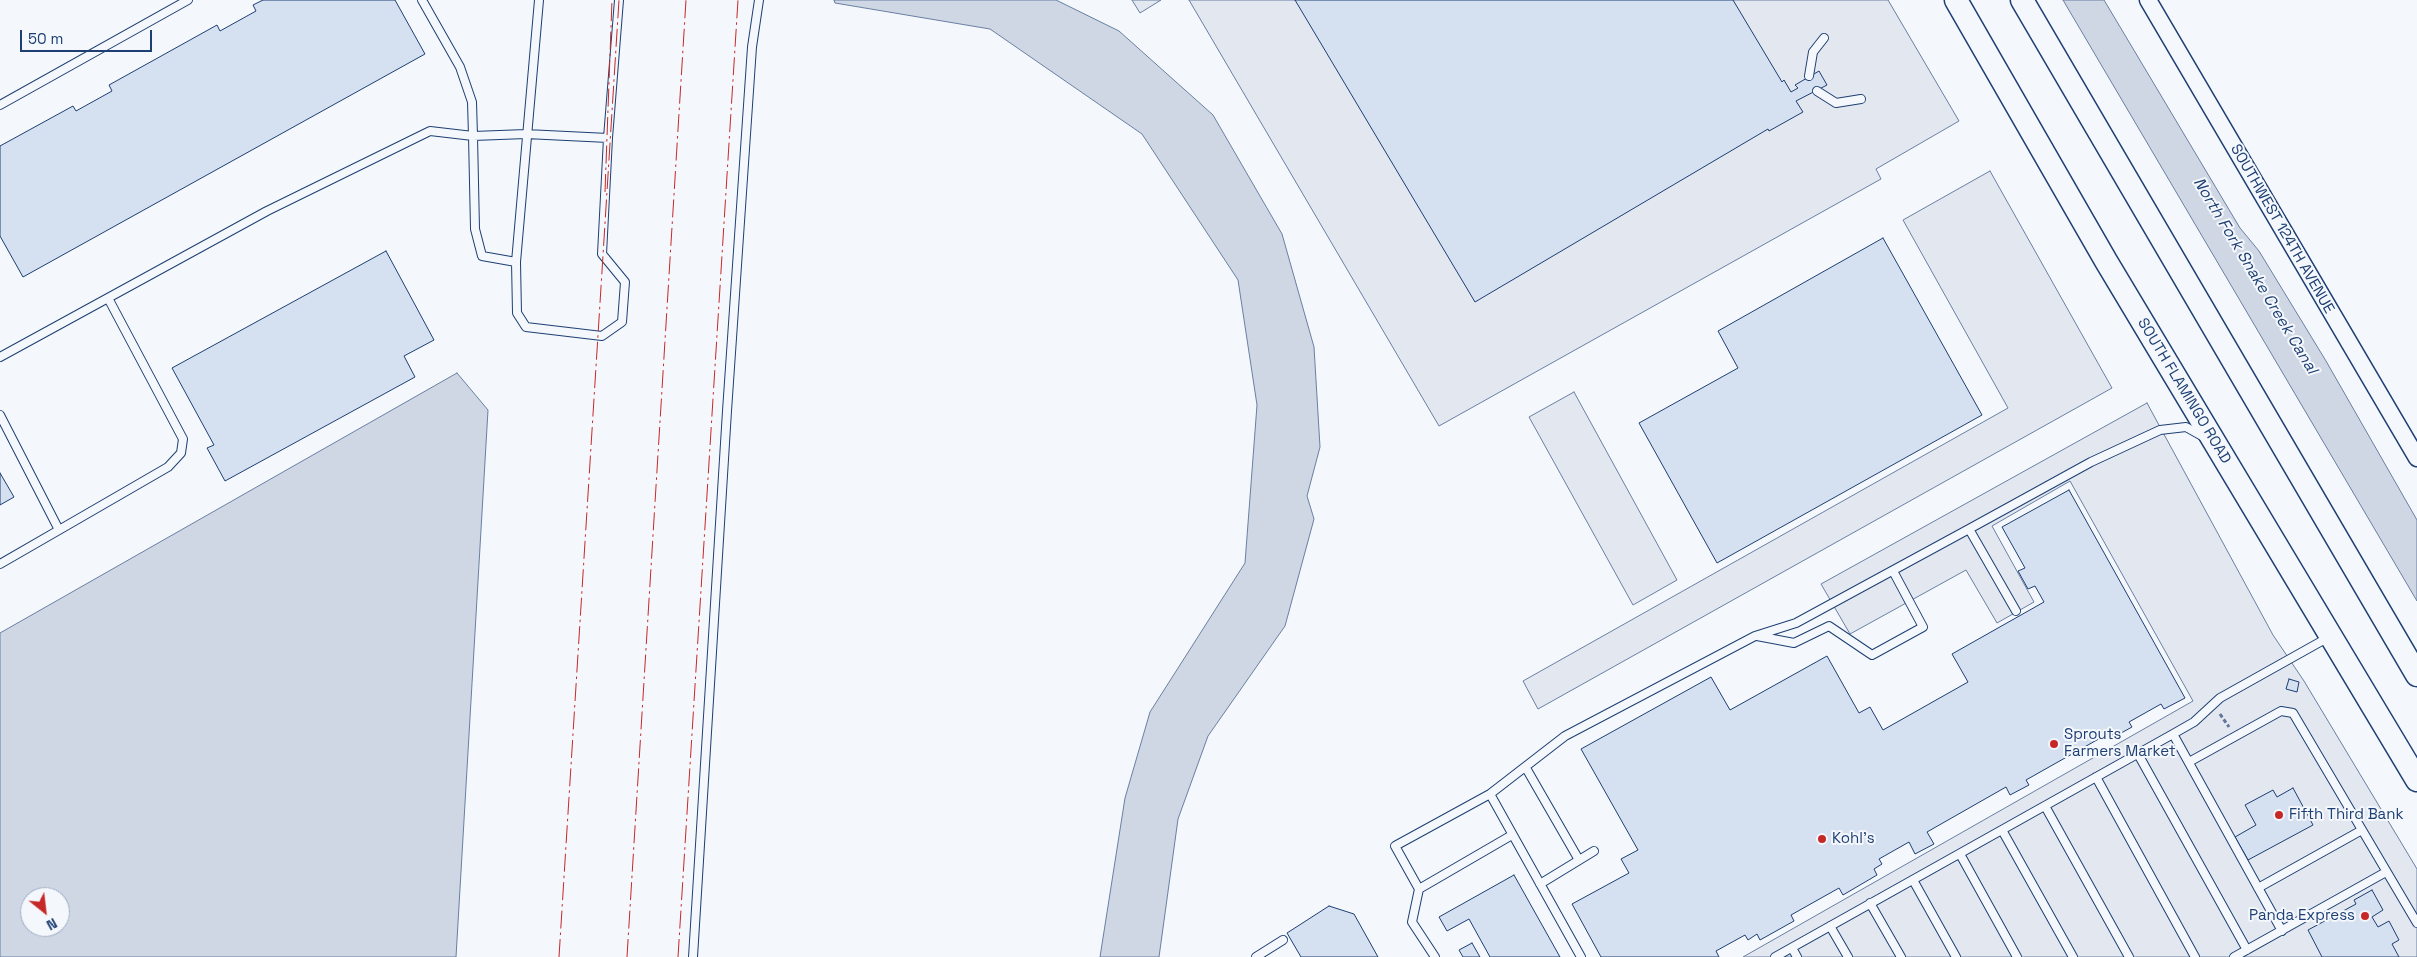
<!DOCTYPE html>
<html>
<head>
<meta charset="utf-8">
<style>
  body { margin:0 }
  #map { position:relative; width:2417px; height:957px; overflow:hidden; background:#f4f7fb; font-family:"Space Grotesk",sans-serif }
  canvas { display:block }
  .north { position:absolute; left:20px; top:887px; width:50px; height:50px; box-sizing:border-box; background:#f4f7fb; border:1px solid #9eadc5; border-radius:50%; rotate:151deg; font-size:14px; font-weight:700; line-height:20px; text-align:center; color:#1d3f73 }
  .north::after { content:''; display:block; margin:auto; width:18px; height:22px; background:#c62828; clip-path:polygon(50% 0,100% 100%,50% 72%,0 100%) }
  .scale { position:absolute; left:20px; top:30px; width:132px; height:22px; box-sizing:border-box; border:2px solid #1d3f73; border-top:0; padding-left:6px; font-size:15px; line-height:18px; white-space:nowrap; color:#1d3f73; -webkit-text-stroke:4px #f4f7fb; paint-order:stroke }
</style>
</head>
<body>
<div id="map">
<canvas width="2417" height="957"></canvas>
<div class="north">N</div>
<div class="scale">50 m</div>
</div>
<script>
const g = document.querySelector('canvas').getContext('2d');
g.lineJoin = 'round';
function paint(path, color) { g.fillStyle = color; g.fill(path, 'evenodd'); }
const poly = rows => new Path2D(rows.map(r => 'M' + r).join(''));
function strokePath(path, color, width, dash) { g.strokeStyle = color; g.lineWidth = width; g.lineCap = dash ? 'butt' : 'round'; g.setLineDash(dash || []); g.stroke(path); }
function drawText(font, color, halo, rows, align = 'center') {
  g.font = font + ' "Space Grotesk",sans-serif'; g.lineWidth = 4; g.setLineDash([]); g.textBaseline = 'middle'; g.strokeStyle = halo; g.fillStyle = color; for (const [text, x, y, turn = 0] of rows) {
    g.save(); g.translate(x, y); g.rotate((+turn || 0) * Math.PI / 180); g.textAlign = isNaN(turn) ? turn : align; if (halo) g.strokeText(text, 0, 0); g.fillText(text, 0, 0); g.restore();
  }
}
const parking = poly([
  [1132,0,1161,0,1140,13,1132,0],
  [1189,0,1888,0,1959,121,1876,169,1881,179,1439,426,1189,0],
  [1990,171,2112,388,1538,709,1523,681,2008,408,1903,220,1990,171],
  [1574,392,1677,580,1633,605,1529,417,1574,392],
  [2147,403,2273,635,2304,681,2417,869,2417,957,1743,957,2193,701,2070,481,1992,526,2034,602,1997,623,1966,570,1850,634,1821,584,2147,403]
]);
paint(parking, '#e3e8f0');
strokePath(parking, '#687fa3', 1);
const water = poly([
  [834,0,1056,0,1119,31,1213,115,1282,234,1314,347,1320,447,1307,496,1314,519,1285,626,1208,736,1178,819,1159,957,1100,957,1125,798,1150,712,1245,563,1257,405,1238,280,1142,134,990,29,835,3,834,0],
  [2063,0,2104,0,2240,228,2259,251,2326,361,2417,520,2417,601,2063,0],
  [457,373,488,410,456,957,0,957,0,633,457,373],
  [30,897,60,897,60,927,30,927,30,897]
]);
paint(water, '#cfd7e4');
strokePath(water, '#687fa3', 1);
const building = poly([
  [263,0,395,0,425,54,23,277,0,236,0,146,73,106,76,111,112,91,109,85,217,25,220,31,256,11,253,5,263,0],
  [1295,0,1733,0,1782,82,1784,80,1791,92,1798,88,1795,85,1819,71,1827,85,1796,101,1803,112,1769,131,1768,129,1475,302,1295,0],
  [1883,238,1982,415,1717,563,1639,423,1738,368,1718,331,1883,238],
  [386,251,434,340,404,356,415,377,225,481,207,448,214,445,172,368,386,251],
  [0,473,14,497,0,505,0,473],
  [2069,490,2185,698,2164,709,2161,704,2129,722,2132,727,2114,737,2111,732,2026,780,2029,785,2010,795,2006,787,1927,832,1934,844,1915,854,1909,842,1879,859,1882,864,1874,869,1877,875,1843,895,1839,888,1791,915,1794,921,1760,940,1757,934,1748,940,1745,935,1716,951,1719,957,1601,957,1572,904,1629,873,1621,859,1638,850,1581,749,1711,677,1730,710,1827,656,1859,713,1870,707,1883,730,1968,682,1952,654,2044,602,2035,586,2028,589,2018,571,2025,568,2002,527,2069,490],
  [2289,679,2299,682,2297,692,2286,689,2289,679],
  [2293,788,2313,825,2248,860,2235,837,2256,825,2245,805,2273,790,2277,797,2293,788],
  [1514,875,1560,957,1490,957,1469,919,1447,931,1439,917,1514,875],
  [2372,890,2383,910,2372,917,2378,927,2389,921,2399,940,2392,944,2399,957,2322,957,2308,930,2356,904,2354,900,2372,890],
  [1329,906,1354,914,1378,957,1301,957,1287,933,1329,906],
  [1472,943,1480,957,1463,957,1459,950,1472,943]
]);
paint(building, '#d5e0f0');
strokePath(building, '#1d3f73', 1);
const lane = poly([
  [1809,76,1813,52,1824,38],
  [1817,91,1836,103,1861,99],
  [0,105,188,0],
  [608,138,526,134,473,136,475,229,482,256,516,262,517,313,526,327,602,336,622,322,625,282,602,254,608,138,619,0],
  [516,262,539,0],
  [0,357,267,211,430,131,473,136,472,102,460,67,422,0],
  [0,415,59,530,0,564],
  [59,530,168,467,181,453,183,439,108,298],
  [2016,611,1969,529,2091,462,2160,430,2186,427,2202,436],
  [1757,636,1794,643,1829,626,1872,655,1923,627,1893,571],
  [2173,734,2282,931],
  [2138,754,2247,950],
  [2189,762,2281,711,2293,713,2417,923],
  [1526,768,1579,860],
  [2096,777,2195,957],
  [1490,794,1581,957],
  [2045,806,2129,957],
  [2002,830,2073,957],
  [1960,854,2017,957],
  [1913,880,1956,957],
  [1540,884,1594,851],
  [2258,888,2362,830],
  [1419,889,1512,835],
  [1870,903,1901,957],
  [1830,926,1848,957],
  [1792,948,1797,957],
  [693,957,727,411,752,47,759,0],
  [1256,957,1283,940],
  [1435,957,1412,922,1419,889,1395,846,1490,794,1565,736,1755,636,1796,623,1969,529],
  [1775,957,2173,734,2194,722,2220,698,2329,637],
  [2234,957,2386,872]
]);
const street = poly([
  [2148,0,2417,458]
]);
const secondary = poly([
  [1956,0,2106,261,2417,780],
  [2022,0,2417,675]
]);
strokePath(lane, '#1d3f73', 10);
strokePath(street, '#1d3f73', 19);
strokePath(secondary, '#1d3f73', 25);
strokePath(poly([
  [2220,714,2229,727]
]), '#5e769c', 3, [4, 2.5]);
strokePath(lane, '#f4f7fb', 8);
strokePath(street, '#f4f7fb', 16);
strokePath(secondary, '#f4f7fb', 22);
strokePath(poly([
  [605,192,612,0],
  [559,957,619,0],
  [627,957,686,0],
  [678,957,738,0]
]), '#c62828', 1, [18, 4, 2.5, 4]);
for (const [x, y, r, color] of [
  [2054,744,5,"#c62828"],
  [2279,815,5,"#c62828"],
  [1822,839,5,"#c62828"],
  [2365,916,5,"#c62828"]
]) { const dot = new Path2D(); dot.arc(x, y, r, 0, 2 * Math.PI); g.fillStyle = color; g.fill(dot); strokePath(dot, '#f4f7fb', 2); }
drawText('15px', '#1d3f73', '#f4f7fb', [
  ["SOUTHWEST 124TH AVENUE",2282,229,60],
  ["SOUTH FLAMINGO ROAD",2184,391,59]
]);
drawText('15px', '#1d3f73', '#f4f7fb', [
  ["Sprouts",2064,735],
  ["Farmers Market",2064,752],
  ["Fifth Third Bank",2289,815],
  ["Kohl's",1832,839],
  ["Panda Express",2355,916,"right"]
], 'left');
drawText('italic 16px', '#1d3f73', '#f4f7fb', [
  ["North Fork Snake Creek Canal",2255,276,59]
]);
</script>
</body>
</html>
